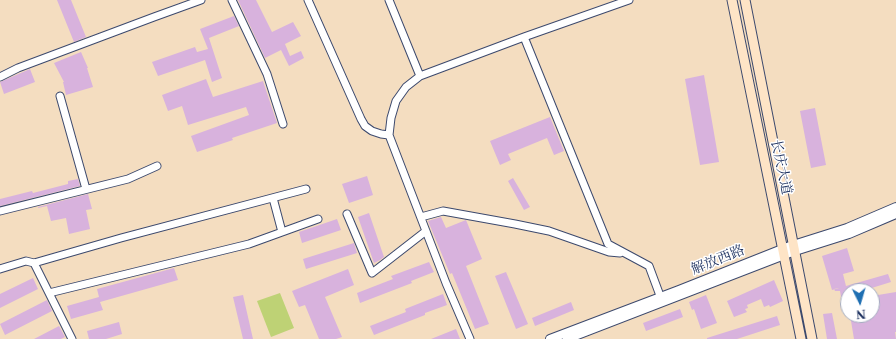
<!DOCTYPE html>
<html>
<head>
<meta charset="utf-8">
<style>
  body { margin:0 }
  #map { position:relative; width:896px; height:339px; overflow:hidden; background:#f4ddc0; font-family:"Libre Caslon Text",serif }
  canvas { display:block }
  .north { position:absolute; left:840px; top:283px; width:40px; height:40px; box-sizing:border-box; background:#fff; border:1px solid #a4acbf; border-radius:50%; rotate:175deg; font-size:11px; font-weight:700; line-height:16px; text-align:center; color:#1b2f5e }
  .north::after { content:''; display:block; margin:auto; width:14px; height:18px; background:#1f6fb2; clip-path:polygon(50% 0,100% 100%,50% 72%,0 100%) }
</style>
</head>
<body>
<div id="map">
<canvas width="896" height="339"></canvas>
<div class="north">N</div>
</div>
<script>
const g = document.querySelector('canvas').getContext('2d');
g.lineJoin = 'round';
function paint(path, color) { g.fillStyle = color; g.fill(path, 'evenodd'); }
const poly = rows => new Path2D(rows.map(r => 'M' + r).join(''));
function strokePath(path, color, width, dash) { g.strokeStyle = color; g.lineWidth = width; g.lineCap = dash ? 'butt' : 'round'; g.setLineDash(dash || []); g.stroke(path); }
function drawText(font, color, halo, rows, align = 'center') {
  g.font = font + ' "Libre Caslon Text","Noto Serif SC",serif'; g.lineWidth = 3; g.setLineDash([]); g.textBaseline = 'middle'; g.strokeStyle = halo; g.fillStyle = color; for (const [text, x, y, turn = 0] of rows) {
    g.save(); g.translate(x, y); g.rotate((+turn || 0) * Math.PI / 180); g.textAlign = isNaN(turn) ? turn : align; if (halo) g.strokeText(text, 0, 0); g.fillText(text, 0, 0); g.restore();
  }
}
paint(poly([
  [280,293,294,328,271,337,257,301]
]), '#bed275');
paint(poly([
  [57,0,71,0,86,37,74,42],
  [238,0,256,0,272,32,293,22,301,36,285,44,290,56,301,51,304,58,289,66,281,50,265,58],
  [234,16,239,26,209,38,222,78,212,82,205,60,158,76,152,62,195,47,197,52,208,49,200,29],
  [81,52,88,68,87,68,93,87,66,95,63,82,64,82,54,63],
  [30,69,35,82,4,94,0,82],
  [704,75,719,162,700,165,685,79],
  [206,79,213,97,263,81,277,123,232,138,233,140,197,152,191,136,249,115,246,107,188,125,182,106,168,111,162,95],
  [815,108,826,165,811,168,800,111],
  [550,117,564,151,554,155,547,138,508,154,511,160,500,165,490,141],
  [367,176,373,195,349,203,342,184],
  [513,178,530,207,524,210,508,181],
  [78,179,80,186,0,206,0,199,32,191,33,193,68,184,68,181],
  [88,194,92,209,86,210,90,229,69,234,66,218,51,221,47,206,38,208,38,207],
  [369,213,384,257,380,260,374,263,358,217],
  [441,217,446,228,466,220,482,259,466,266,489,324,475,329,452,273,450,274,428,221],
  [337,219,341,230,302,243,299,232],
  [354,243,357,253,306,269,303,259],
  [847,248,854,271,843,274,846,286,888,274,891,282,862,291,848,291,848,295,841,297,840,291,835,291,834,289,839,288,832,290,822,256],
  [429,262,434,272,411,281,412,283,360,303,357,293,393,279,391,276],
  [174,268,178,280,100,302,103,310,71,319,67,306,99,297,97,289],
  [348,269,354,285,325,297,342,337,336,339,319,339,305,305,299,307,292,291],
  [506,272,528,324,516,329,495,276],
  [33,278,38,289,0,308,0,294],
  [774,280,783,301,770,307,769,305,764,307,761,299,747,305,748,308,745,309,747,312,734,317,727,301],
  [896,292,896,332,895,332,896,339,854,339,850,315,872,315,872,296],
  [443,294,447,305,425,313,425,315,374,335,370,326,406,312,405,309],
  [243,295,253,339,243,339,233,297],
  [706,295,717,323,701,329,694,309,692,310,689,302],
  [47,300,52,311,5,335,0,324],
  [571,302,574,310,535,326,532,318],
  [680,309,683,317,646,331,643,323],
  [832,313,837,339,827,339,823,314],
  [777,316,780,325,737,339,707,339,707,338],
  [119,322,122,334,106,339,89,339,87,331],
  [59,326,65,337,61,339,34,339],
  [456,329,460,339,431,339]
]), '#d8b2dd');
const minor = poly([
  [232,0,267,74,283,124],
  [308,0,361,119,365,126,372,131,381,134,389,135],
  [389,0,420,76],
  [524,37,608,244,649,266,662,301],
  [0,77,18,68,154,17,201,0],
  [60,96,86,189],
  [273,198,282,232],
  [0,211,128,179,157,166],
  [347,214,372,273,426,231],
  [421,217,443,211,515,224,549,231,609,252,620,253],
  [34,263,72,339],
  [0,269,26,261,34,263,121,238,306,189],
  [49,293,249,244,318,219],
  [470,339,446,283,389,135,391,118,396,101,406,87,420,76,524,37,629,0]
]);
const tertiary = poly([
  [550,339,679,290,790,246,847,228,896,207],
  [567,339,792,252,849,234,896,214]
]);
const secondary = poly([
  [732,0,801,339],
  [745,0,812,339]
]);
strokePath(minor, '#3c496d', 9);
strokePath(tertiary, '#3c496d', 10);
strokePath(secondary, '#3c496d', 11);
strokePath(minor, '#fff', 7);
strokePath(tertiary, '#fff', 8);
strokePath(secondary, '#fee4c6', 9);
drawText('14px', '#1b2f5e', '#fff', [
  ["长庆大道",781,167,78],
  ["解放西路",718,260,-22]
]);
</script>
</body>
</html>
